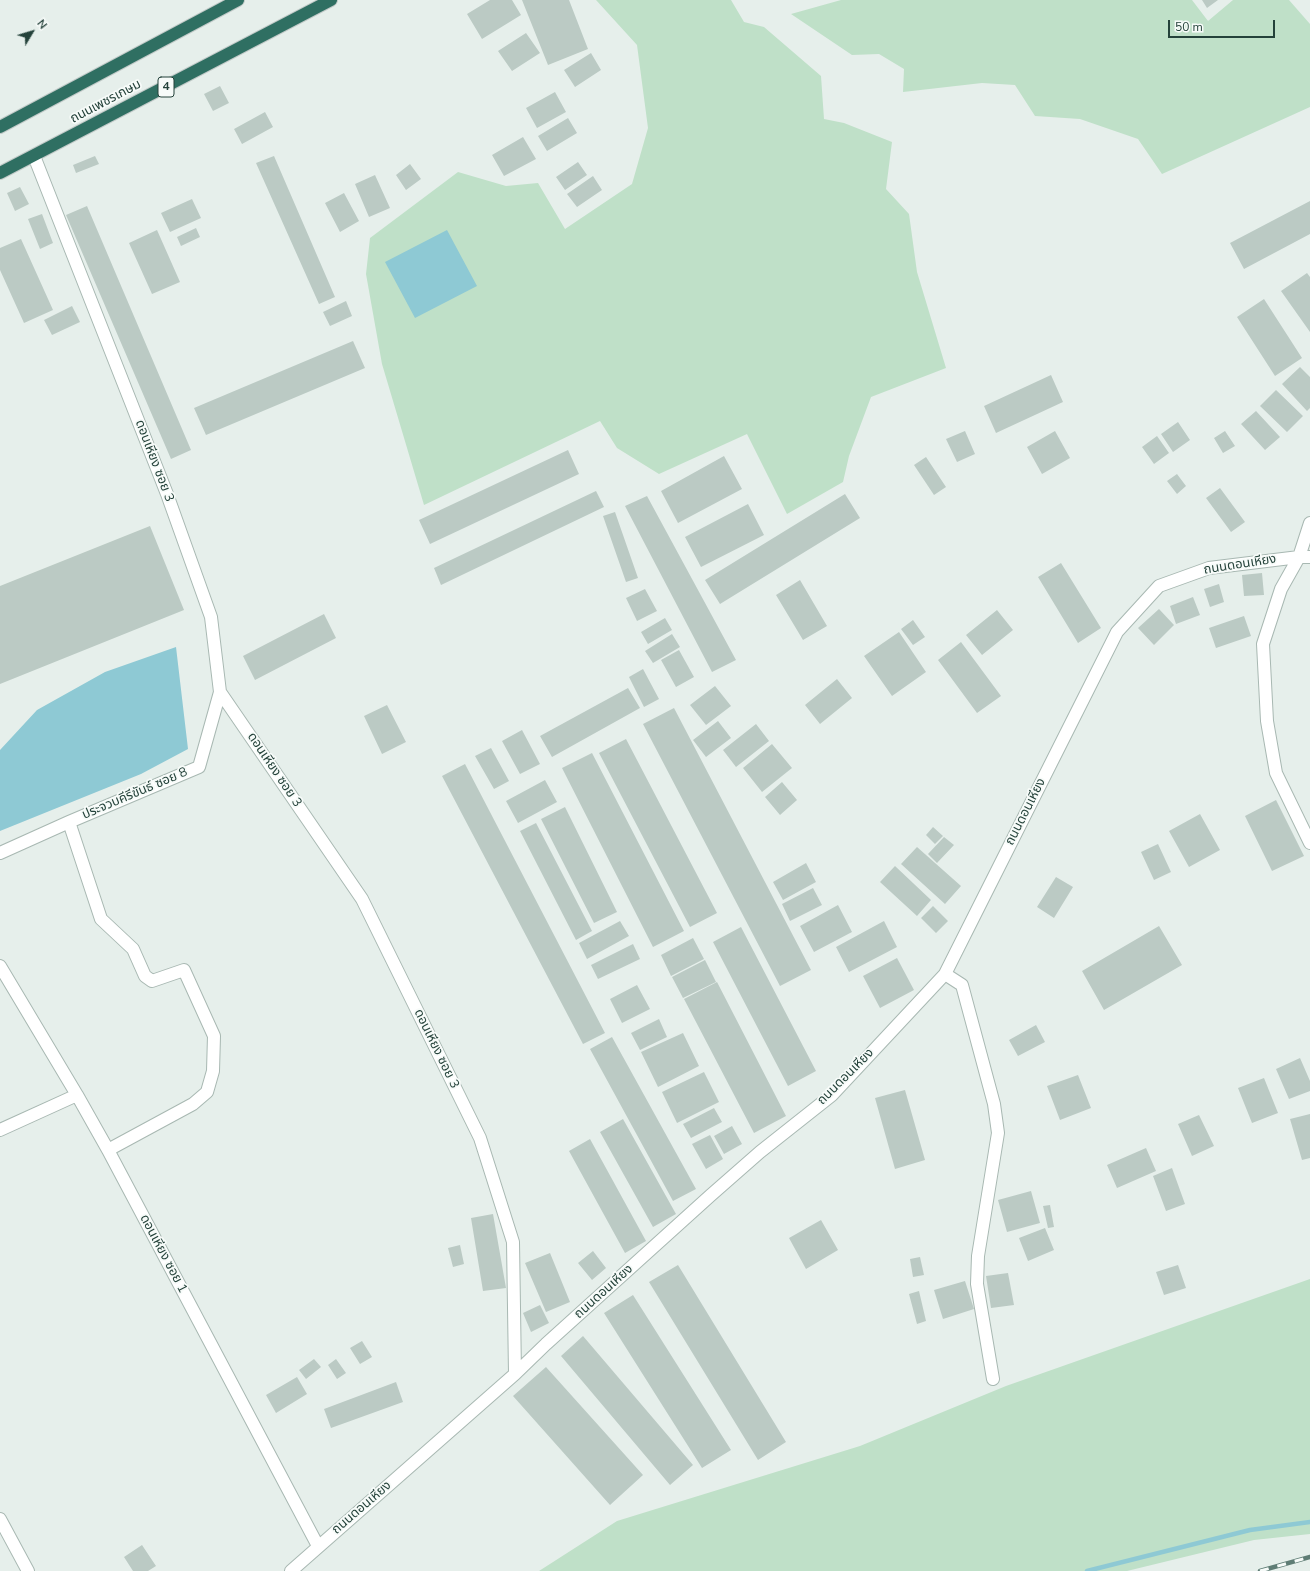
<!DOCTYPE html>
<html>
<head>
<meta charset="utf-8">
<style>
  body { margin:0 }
  #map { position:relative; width:1310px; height:1571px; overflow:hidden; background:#e6efeb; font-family:"Nunito Sans",sans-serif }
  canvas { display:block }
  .north { position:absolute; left:12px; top:12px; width:40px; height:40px; -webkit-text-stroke:3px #f7fbf9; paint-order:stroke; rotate:52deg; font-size:11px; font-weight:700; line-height:16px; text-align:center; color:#24423a }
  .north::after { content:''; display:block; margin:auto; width:14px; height:18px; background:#24423a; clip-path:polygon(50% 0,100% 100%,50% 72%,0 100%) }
  .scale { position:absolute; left:1168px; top:20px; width:107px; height:18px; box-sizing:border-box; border:2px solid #24423a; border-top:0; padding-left:5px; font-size:12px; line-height:14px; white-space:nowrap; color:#24423a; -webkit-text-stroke:3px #f7fbf9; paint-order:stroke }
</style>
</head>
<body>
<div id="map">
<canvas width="1310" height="1571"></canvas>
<div class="north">N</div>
<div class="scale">50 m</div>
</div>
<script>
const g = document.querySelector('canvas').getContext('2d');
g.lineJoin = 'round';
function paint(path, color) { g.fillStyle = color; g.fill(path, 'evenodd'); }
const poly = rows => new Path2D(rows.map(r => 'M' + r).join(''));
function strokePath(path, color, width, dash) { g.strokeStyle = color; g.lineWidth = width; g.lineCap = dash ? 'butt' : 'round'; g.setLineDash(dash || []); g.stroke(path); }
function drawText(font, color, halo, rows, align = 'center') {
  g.font = font + ' "Nunito Sans","Noto Sans Thai",sans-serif'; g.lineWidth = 3.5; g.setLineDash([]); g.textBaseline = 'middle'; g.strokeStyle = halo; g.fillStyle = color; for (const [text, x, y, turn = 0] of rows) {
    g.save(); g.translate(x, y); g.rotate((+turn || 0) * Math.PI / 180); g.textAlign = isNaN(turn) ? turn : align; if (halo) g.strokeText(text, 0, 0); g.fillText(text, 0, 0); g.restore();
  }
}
paint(poly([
  [596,0,731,0,744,22,764,27,821,76,824,119,844,123,892,142,886,189,909,214,917,272,946,368,871,397,849,456,843,482,787,514,747,434,659,474,617,448,600,421,424,505,382,364,366,274,370,238,458,172,506,186,538,183,565,229,632,184,648,128,637,45],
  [841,0,1192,0,1208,21,1233,0,1289,0,1310,24,1310,107,1162,174,1138,139,1080,119,1035,116,1015,85,982,83,903,92,904,69,879,54,852,55,791,14],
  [1310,1279,1310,1534,1254,1540,1127,1571,539,1571,617,1521,860,1446,1006,1386]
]), '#bfe0c8');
paint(poly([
  [447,230,477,286,415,318,385,262],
  [176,647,188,749,141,774,0,831,0,750,37,710,105,672]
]), '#8ec9d4');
strokePath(poly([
  [1087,1571,1250,1530,1310,1522]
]), '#8ec9d4', 4.5);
paint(poly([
  [490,0,512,0,521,15,482,39,467,14],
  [522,0,569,0,588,49,548,65],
  [1202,0,1218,0,1207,8],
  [526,33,540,53,512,71,498,51],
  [591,53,601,70,575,87,564,70],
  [220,86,229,103,213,111,204,94],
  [555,92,566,112,537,128,526,108],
  [265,112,273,127,242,144,234,129],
  [568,118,577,133,547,151,538,136],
  [523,137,536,159,504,176,492,155],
  [95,156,99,164,76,173,73,165],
  [274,156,335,297,319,304,256,163],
  [578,162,587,175,565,190,556,177],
  [410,164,421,179,406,190,396,175],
  [375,175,390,208,369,217,355,184],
  [593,176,602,190,577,207,567,194],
  [20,187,29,204,15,211,7,193],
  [344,193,359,221,340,232,325,203],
  [192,199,201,218,170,232,161,213],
  [1310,201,1310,234,1244,269,1230,243],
  [87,206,191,450,171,459,66,215],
  [42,214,53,243,40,249,28,219],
  [196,228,200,237,181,246,177,237],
  [157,230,180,282,152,294,129,243],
  [21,239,53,310,24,323,0,270,0,248],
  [1307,273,1310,277,1310,332,1281,291],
  [1264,299,1302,358,1275,376,1237,317],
  [346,301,352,316,330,326,323,312],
  [72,306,80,322,52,335,44,320],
  [353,341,365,368,206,435,194,408],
  [1300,367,1310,377,1310,408,1307,411,1282,384],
  [1051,375,1063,402,996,433,984,406],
  [1276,390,1303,416,1287,432,1260,406],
  [1256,411,1280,437,1265,450,1241,424],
  [1178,422,1190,440,1173,452,1161,434],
  [965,431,975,454,957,462,946,439],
  [1055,431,1070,458,1042,474,1027,447],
  [1225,431,1235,446,1223,453,1214,438],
  [1157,436,1169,453,1154,464,1142,447],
  [568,450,579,474,430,544,419,520],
  [724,456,742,489,678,523,661,491],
  [926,457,946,487,934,495,914,465],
  [1177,474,1186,486,1177,494,1167,481],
  [1220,488,1245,522,1231,532,1206,498],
  [596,491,604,507,441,585,434,568],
  [845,494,860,518,720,604,705,580],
  [647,496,736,660,712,672,625,506],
  [748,504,764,535,701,567,685,537],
  [615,512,638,578,626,582,603,516],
  [150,526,184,610,0,684,0,586],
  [1061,563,1101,628,1078,643,1038,577],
  [1262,573,1264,595,1244,596,1242,575],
  [800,580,827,626,803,640,776,595],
  [1219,584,1224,602,1210,607,1204,589],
  [645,589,657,611,637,621,626,598],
  [1193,597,1200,615,1176,624,1170,606],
  [1159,609,1174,625,1154,645,1138,628],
  [997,610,1013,630,982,655,966,635],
  [324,614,336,638,255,680,243,656],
  [1244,616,1251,636,1216,648,1209,628],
  [665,618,672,630,648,644,641,632],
  [913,620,925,637,913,645,901,629],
  [899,632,926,672,892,696,864,656],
  [672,634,680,647,653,663,645,651],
  [961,642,1001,696,977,713,938,660],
  [679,650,694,677,676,687,661,660],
  [643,669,659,699,644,707,629,677],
  [837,679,852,698,820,724,805,705],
  [715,686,731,706,706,725,690,705],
  [628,688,640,708,552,757,540,736],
  [387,705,406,742,382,754,364,716],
  [674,708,811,970,780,986,643,724],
  [718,721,731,738,706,757,693,740],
  [756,724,769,741,736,767,723,750],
  [522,730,540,764,520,774,502,741],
  [626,739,717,913,690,927,599,753],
  [772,744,792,768,762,792,743,768],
  [491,748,509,781,494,789,475,756],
  [592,753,684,931,653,947,562,768],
  [465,764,605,1033,583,1044,442,776],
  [545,780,557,802,518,823,506,801],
  [782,782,797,800,780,815,765,797],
  [1276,800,1304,856,1272,871,1245,816],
  [565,807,617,912,594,923,541,819],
  [1200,814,1220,850,1189,867,1169,831],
  [536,823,592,931,576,940,520,831],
  [933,827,943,836,935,844,926,835],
  [944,837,954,845,937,863,928,854],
  [1158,844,1171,872,1154,880,1141,852],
  [917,847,961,886,945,904,901,864],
  [806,863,816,882,783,900,773,882],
  [895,866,931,900,917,916,880,882],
  [1056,877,1073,887,1054,918,1037,907],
  [813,888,822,905,790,921,782,904],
  [838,905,852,932,814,952,800,926],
  [933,906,948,921,936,933,921,918],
  [620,921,629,936,587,959,579,943],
  [884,921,897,947,849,972,836,947],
  [1159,926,1182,965,1104,1010,1082,971],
  [741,927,816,1071,788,1086,713,942],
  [693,938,704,959,671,976,661,955],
  [633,944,640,959,598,979,591,965],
  [897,958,914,990,880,1008,863,976],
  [705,960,716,982,683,998,672,977],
  [717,982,786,1116,754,1133,684,999],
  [637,985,650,1009,622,1023,610,999],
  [659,1019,667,1037,640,1050,631,1033],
  [1036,1025,1045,1042,1018,1056,1009,1040],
  [683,1033,699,1066,658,1087,641,1052],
  [612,1037,696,1189,673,1201,590,1049],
  [1300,1058,1310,1081,1310,1091,1289,1099,1276,1069],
  [704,1072,719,1102,677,1123,662,1092],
  [1078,1075,1091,1108,1060,1120,1047,1086],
  [1264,1078,1278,1113,1252,1123,1238,1088],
  [905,1090,925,1160,895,1169,875,1098],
  [714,1108,722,1122,691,1138,683,1124],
  [1310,1114,1310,1158,1302,1160,1290,1119],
  [1199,1115,1214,1146,1192,1156,1178,1124],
  [623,1119,676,1214,653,1227,600,1132],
  [732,1126,742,1144,724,1154,714,1136],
  [710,1135,723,1159,706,1169,692,1144],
  [590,1139,646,1241,625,1253,569,1151],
  [1146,1148,1156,1171,1117,1188,1107,1165],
  [1172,1168,1185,1204,1166,1211,1153,1176],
  [1031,1191,1040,1223,1007,1232,998,1200],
  [1050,1205,1054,1227,1048,1228,1043,1206],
  [493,1214,506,1288,483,1291,471,1218],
  [821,1220,838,1250,806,1269,789,1238],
  [1045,1228,1054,1250,1028,1261,1019,1238],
  [460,1245,464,1264,453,1267,448,1248],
  [593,1251,606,1268,592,1280,578,1263],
  [550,1253,570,1302,546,1312,525,1263],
  [920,1257,924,1275,913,1277,910,1259],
  [678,1265,786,1442,758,1460,649,1282],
  [1178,1265,1186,1288,1164,1295,1156,1272],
  [1008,1273,1014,1305,991,1308,986,1276],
  [965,1281,974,1309,943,1319,934,1290],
  [919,1291,926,1321,917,1324,909,1294],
  [633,1295,731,1450,702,1468,604,1313],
  [540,1305,549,1323,531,1332,523,1313],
  [583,1336,693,1465,670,1485,561,1356],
  [362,1341,372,1357,360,1364,350,1348],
  [314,1359,321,1367,306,1379,299,1370],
  [336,1359,346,1373,337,1379,328,1365],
  [546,1367,643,1475,610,1505,513,1396],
  [297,1377,307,1394,276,1413,266,1395],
  [396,1382,403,1402,331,1428,324,1409],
  [142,1545,156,1566,148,1571,133,1571,124,1557]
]), '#bbcac4');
const minor = poly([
  [34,156,167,494,211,617,220,692,362,899,480,1138,513,1242,515,1374],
  [1310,523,1299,557,1281,589,1263,644,1267,721,1276,773,1310,843],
  [69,822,101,919,133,949,145,976,152,981,184,970,214,1036,213,1071,207,1092,193,1104,108,1150],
  [0,853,69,822,199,767,220,692],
  [0,966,77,1095,108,1150,318,1546],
  [945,974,962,985,994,1104,998,1133,978,1256,977,1284,993,1379],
  [0,1130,77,1095],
  [0,1519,28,1571],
  [291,1571,515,1374,546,1344,711,1195,760,1152,832,1095,945,974,1117,632,1159,586,1209,568,1299,557,1310,557]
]);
const highway = poly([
  [0,127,238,0],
  [0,173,331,0]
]);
strokePath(minor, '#a8b8b2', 14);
strokePath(highway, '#c2cac8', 14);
strokePath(minor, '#fff', 12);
strokePath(highway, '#2f6f62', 12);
const rail = poly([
  [1260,1571,1310,1557]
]);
strokePath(rail, '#5f7d75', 4.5);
strokePath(rail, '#f7fbf9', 3, [9]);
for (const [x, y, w] of [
  [166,87,16]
]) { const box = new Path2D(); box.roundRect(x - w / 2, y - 10, w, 20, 3); g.fillStyle = '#f7fbf9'; g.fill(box); strokePath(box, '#24423a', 1); }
drawText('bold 12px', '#24423a', null, [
  ["4",166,87]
]);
drawText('13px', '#24423a', '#f7fbf9', [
  ["ถนนเพชรเกษม",106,102,-28],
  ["ดอนเหียง ซอย 3",154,461,69],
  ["ถนนดอนเหียง",1240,565,-9],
  ["ดอนเหียง ซอย 3",274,770,56],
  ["ประจวบคีรีขันธ์ ซอย 8",135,794,-23],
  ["ถนนดอนเหียง",1026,812,-63],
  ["ดอนเหียง ซอย 3",436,1049,64],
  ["ถนนดอนเหียง",846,1077,-45],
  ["ดอนเหียง ซอย 1",163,1254,62],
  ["ถนนดอนเหียง",604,1292,-42],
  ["ถนนดอนเหียง",362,1508,-41]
]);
</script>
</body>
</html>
